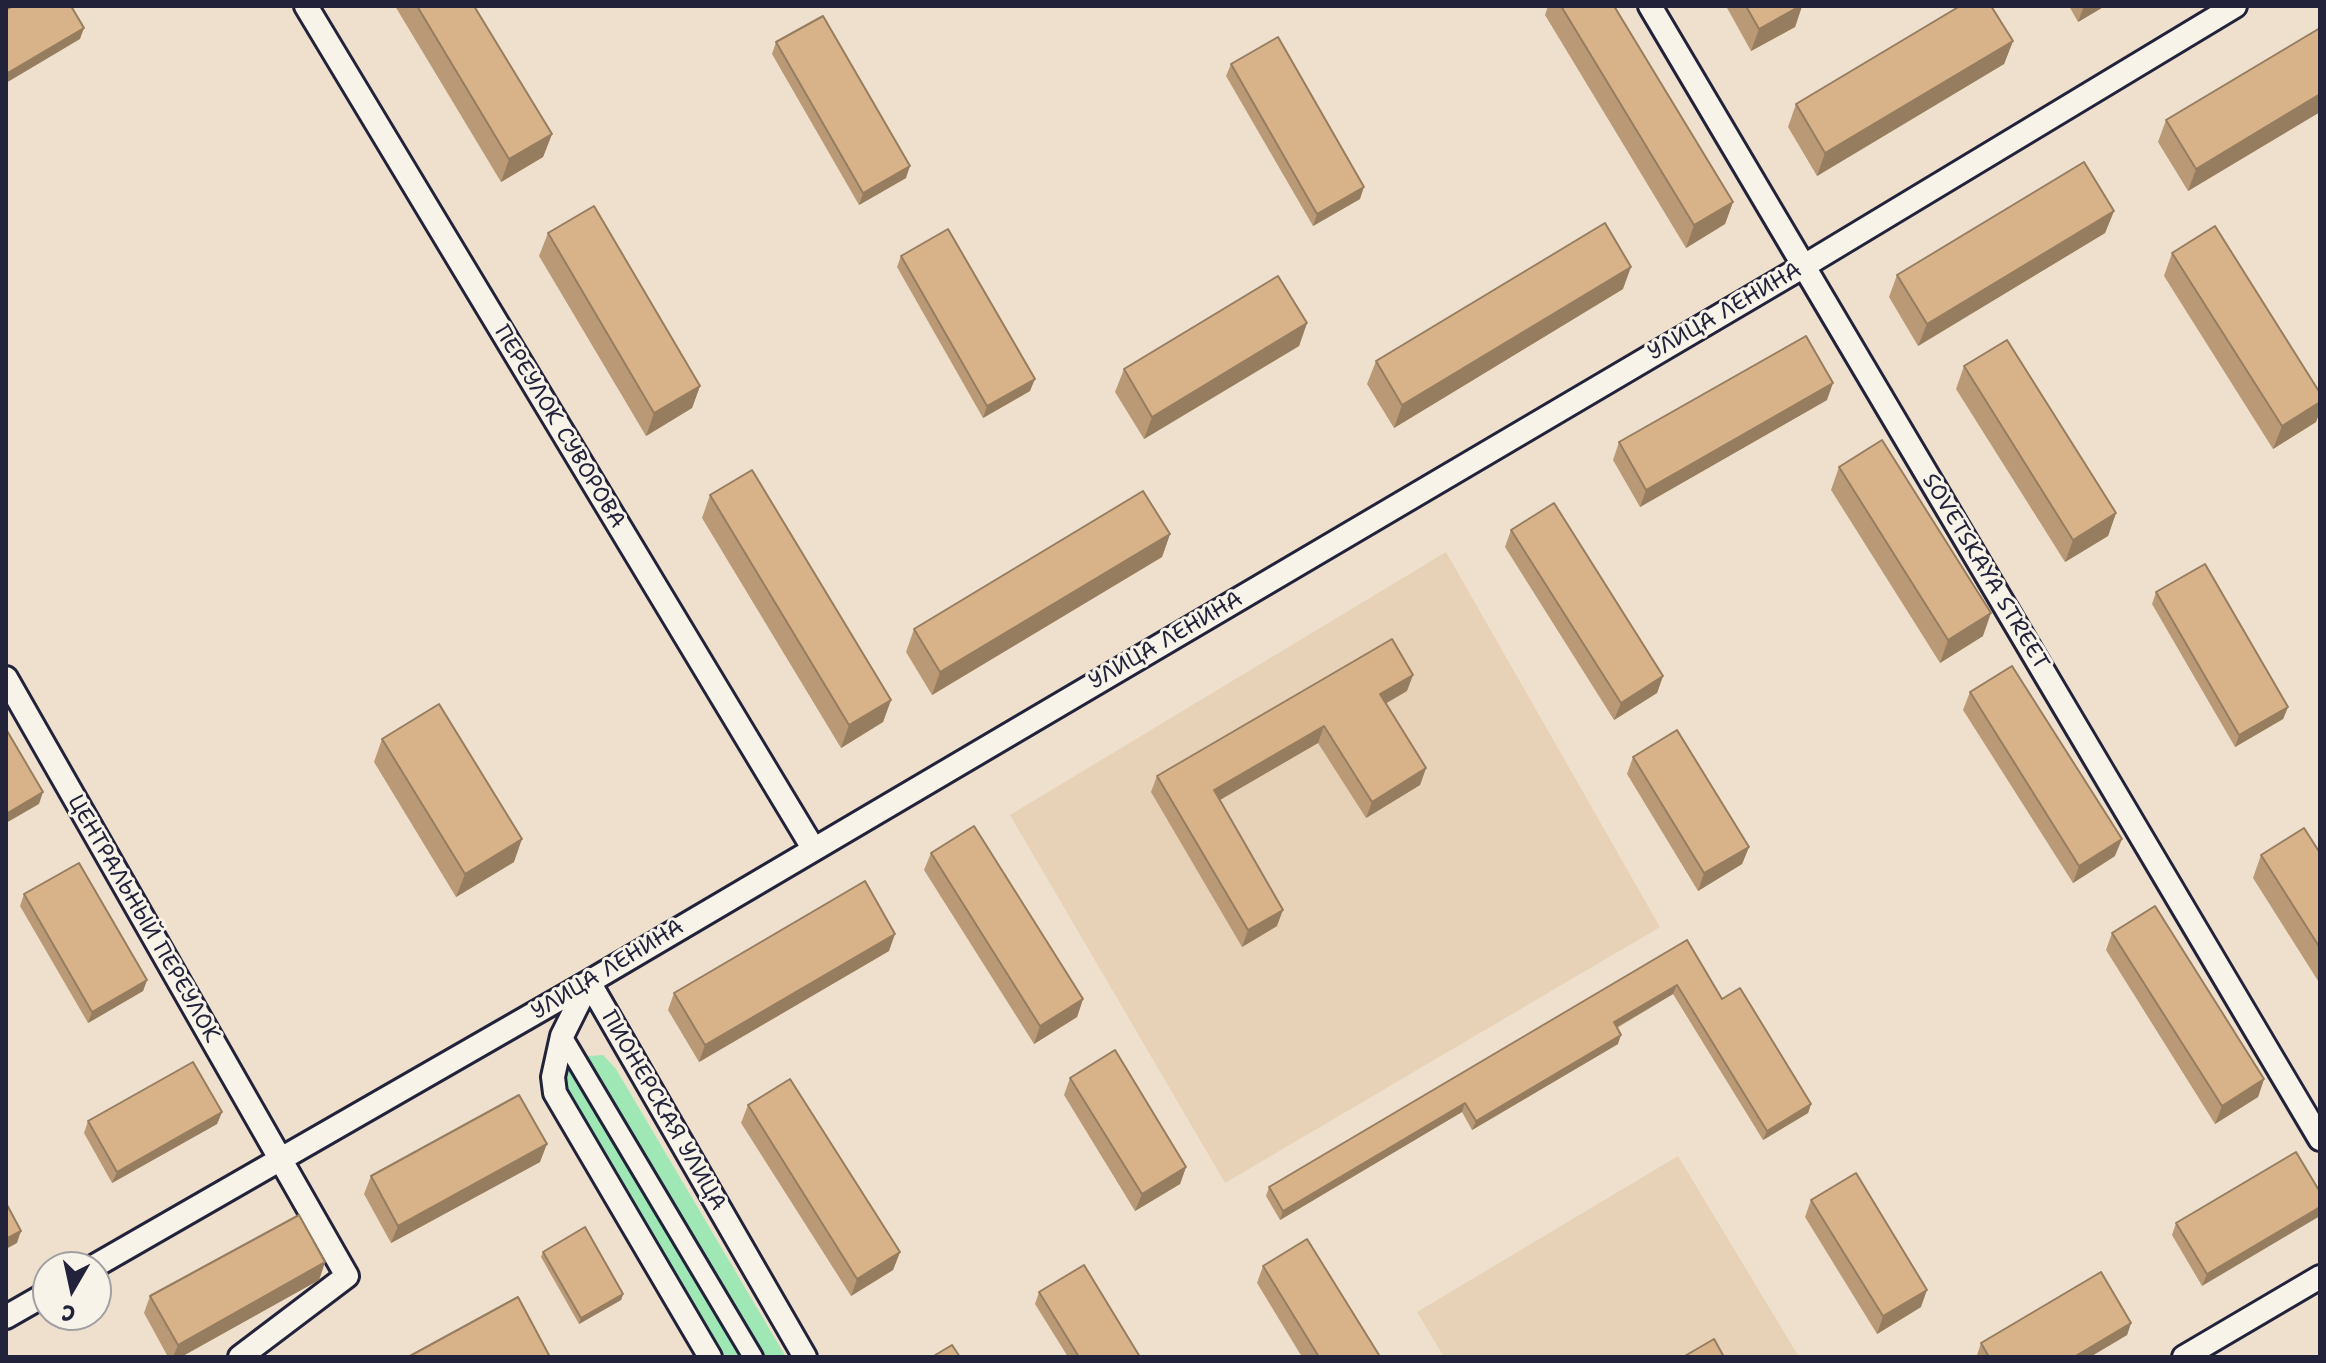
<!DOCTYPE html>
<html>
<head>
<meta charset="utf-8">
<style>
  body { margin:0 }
  #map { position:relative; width:2326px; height:1363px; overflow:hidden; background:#eee0cc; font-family:"Shantell Sans",sans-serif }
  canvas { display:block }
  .frame { position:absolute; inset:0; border:8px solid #22223b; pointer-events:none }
  .north { position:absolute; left:32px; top:1251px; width:80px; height:80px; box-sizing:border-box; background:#f7f3e8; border:2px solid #a29fa3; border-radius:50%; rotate:189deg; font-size:22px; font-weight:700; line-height:32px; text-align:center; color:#22223b }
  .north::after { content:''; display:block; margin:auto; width:28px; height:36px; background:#22223b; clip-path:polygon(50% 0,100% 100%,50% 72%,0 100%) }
</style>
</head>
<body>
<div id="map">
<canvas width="2326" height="1363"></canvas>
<div class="frame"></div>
<div class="north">С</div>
</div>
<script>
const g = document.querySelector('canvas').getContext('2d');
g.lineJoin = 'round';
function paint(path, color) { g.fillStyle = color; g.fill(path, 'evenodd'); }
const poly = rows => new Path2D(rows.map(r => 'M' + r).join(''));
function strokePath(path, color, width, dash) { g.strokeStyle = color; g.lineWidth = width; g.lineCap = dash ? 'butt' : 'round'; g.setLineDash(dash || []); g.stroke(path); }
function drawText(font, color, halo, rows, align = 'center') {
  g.font = font + ' "Shantell Sans",sans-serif'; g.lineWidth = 6; g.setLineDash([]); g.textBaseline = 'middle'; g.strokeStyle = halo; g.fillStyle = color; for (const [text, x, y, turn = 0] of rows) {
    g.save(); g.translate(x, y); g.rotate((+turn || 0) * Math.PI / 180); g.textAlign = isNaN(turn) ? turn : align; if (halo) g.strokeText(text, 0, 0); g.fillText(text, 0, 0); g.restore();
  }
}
paint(poly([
  [1446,552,1660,927,1225,1183,1010,815],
  [1678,1156,1799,1357,1444,1357,1417,1312]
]), '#e7d2b8');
paint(poly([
  [603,1055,616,1069,786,1357,718,1357,565,1099,562,1077,576,1057]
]), '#9fe8b6');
const pedestrian = poly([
  [562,1036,753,1357]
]);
const minor = poly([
  [306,6,813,848],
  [1650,6,2320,1139],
  [6,678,347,1276,240,1357],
  [589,982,805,1357],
  [589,982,562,1036,553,1077,555,1093,710,1357],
  [93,1267,589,982,1804,266,2235,6],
  [6,1317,48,1293],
  [2184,1357,2320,1277]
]);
strokePath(pedestrian, '#22223b', 24);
strokePath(minor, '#22223b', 28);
strokePath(pedestrian, '#f7f3e8', 18);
strokePath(minor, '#f7f3e8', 22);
paint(poly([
  [395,6,474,6,552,134,543,157,501,182],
  [1548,6,1614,6,1733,202,1725,224,1686,248,1545,15],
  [1726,6,1802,6,1795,27,1751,51],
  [2069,6,2105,6,2078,22],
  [2320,28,2320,112,2188,191,2158,142,2166,120],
  [2013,41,2004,64,1817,176,1788,127,1796,104],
  [776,42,906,178,859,205,772,54],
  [1231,64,1360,199,1313,226,1226,76],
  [2114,211,2105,233,1918,346,1889,297,1897,275],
  [548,233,700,386,692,408,646,436,539,256],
  [2172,253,2320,393,2320,411,2316,422,2273,449,2164,276],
  [901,256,1030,391,983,418,897,267],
  [1623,289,1394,428,1367,384,1376,361],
  [1307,323,1299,346,1144,439,1115,392,1124,369],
  [1964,366,2116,513,2108,536,2065,562,1956,389],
  [1827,400,1640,507,1613,460,1619,442],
  [1839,467,1983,636,1940,663,1831,490],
  [710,495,891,700,883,722,841,748,702,518],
  [1511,530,1663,676,1657,693,1614,720,1505,547],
  [1170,534,1162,557,932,695,906,652,914,629],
  [2156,592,2288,707,2283,719,2235,747,2152,604],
  [1407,691,1385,704,1426,768,1420,785,1366,818,1318,743,1219,800,1277,926,1242,947,1151,792,1157,776],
  [1970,692,2115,856,2073,883,1963,710],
  [382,739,514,862,456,897,374,762],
  [1633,757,1749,847,1742,864,1698,891,1627,774],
  [931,853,1083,999,1077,1017,1034,1044,924,870],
  [2320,853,2320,984,2253,878,2261,855],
  [24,894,147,980,143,991,88,1023,20,906],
  [2112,933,2264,1079,2258,1097,2215,1124,2106,950],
  [1687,940,1722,999,1811,1104,1808,1113,1763,1140,1673,994,1617,1028,1618,1044,1472,1130,1462,1112,1280,1220,1266,1196,1269,1187],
  [889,951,699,1062,668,1010,674,993],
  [1070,1078,1186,1167,1180,1184,1135,1211,1064,1095],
  [748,1105,900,1252,893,1270,851,1296,741,1123],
  [222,1112,217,1124,112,1183,84,1133,88,1121],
  [2296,1152,2202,1286,2172,1235,2176,1223],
  [540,1162,391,1243,364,1194,371,1176],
  [1811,1200,1921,1307,1877,1334,1805,1217],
  [543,1252,623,1294,621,1300,579,1324,541,1257],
  [325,1262,319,1280,181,1357,168,1357,144,1313,150,1296],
  [1263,1266,1378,1357,1302,1357,1257,1283],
  [1039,1292,1140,1357,1068,1357,1035,1304],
  [2131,1323,2127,1335,2090,1357,1978,1357,1977,1355,1981,1343]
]), '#ba9a76');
paint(poly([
  [1800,6,1802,6,1795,27,1751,51,1759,29],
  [2084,6,2105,6,2078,22],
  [84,28,80,39,6,83,6,74],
  [2013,41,2004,64,1817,176,1825,153],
  [2320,94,2320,112,2188,191,2196,169],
  [552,134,543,157,501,182,509,159],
  [910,166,906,178,859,205,863,193],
  [1364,187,1360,199,1313,226,1317,214],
  [1733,202,1725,224,1686,248,1694,225],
  [2114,211,2105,233,1918,346,1927,324],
  [1631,267,1623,289,1394,428,1402,405],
  [1307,323,1299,346,1144,439,1152,417],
  [1035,379,1030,391,983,418,987,406],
  [1833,383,1827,400,1640,507,1646,490],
  [700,386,692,408,646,436,654,413],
  [2320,402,2320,411,2316,422,2273,449,2282,426],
  [2116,513,2108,536,2065,562,2073,540],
  [1170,534,1162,557,932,695,940,672],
  [1991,613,1983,636,1940,663,1948,640],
  [1413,675,1407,691,1374,710,1380,694],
  [1663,676,1657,693,1614,720,1621,703],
  [891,700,883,722,841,748,849,725],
  [2288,707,2283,719,2235,747,2239,735],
  [1324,726,1318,743,1208,807,1214,790],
  [1426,768,1420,785,1366,818,1372,802],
  [43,792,39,804,6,823,6,814],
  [522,839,514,862,456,897,465,874],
  [2122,839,2115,856,2073,883,2079,866],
  [1749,847,1742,864,1698,891,1704,873],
  [1283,910,1277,926,1242,947,1248,930],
  [895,934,889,951,699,1062,705,1045],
  [147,980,143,991,88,1023,92,1012],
  [1677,985,1673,994,1610,1031,1614,1022],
  [1083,999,1077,1017,1034,1044,1040,1026],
  [1621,1035,1618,1044,1472,1130,1476,1121],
  [2264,1079,2258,1097,2215,1124,2222,1106],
  [1465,1103,1462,1112,1280,1220,1283,1211],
  [1811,1104,1808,1113,1763,1140,1767,1131],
  [222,1112,217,1124,112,1183,117,1172],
  [547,1144,540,1162,391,1243,398,1226],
  [1186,1167,1180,1184,1135,1211,1142,1194],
  [2320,1207,2320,1216,2202,1286,2207,1274],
  [21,1231,17,1243,6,1249,6,1239],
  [900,1252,893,1270,851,1296,857,1279],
  [325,1262,319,1280,181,1357,173,1357,178,1345],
  [1927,1290,1921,1307,1877,1334,1883,1316],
  [623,1294,621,1300,579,1324,581,1318],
  [2131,1323,2127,1335,2090,1357,2074,1357]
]), '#977d60');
const building = poly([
  [13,6,71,6,84,28,6,74,6,10,13,6],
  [417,6,474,6,552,134,509,159,417,6],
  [1561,6,1614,6,1733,202,1694,225,1561,6],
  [1746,6,1800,6,1759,29,1746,6],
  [1960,6,1991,6,2013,41,1825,153,1796,104,1960,6],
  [823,16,910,166,863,193,776,42,823,16],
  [2320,28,2320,94,2196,169,2166,120,2320,28],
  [1278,37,1364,187,1317,214,1231,64,1278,37],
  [2084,162,2114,211,1927,324,1897,275,2084,162],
  [594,206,700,386,654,413,548,233,594,206],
  [1605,223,1631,267,1402,405,1376,361,1605,223],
  [2215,226,2320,393,2320,402,2282,426,2172,253,2215,226],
  [948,229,1035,379,987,406,901,256,948,229],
  [1278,276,1307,323,1152,417,1124,369,1278,276],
  [1806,336,1833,383,1646,490,1619,442,1806,336],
  [2007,340,2116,513,2073,540,1964,366,2007,340],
  [1882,440,1991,613,1948,640,1839,467,1882,440],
  [752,470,891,700,849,725,710,495,752,470],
  [1143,491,1170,534,940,672,914,629,1143,491],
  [1554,503,1663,676,1621,703,1511,530,1554,503],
  [2205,564,2288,707,2239,735,2156,592,2205,564],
  [1392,639,1413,675,1380,694,1426,768,1372,802,1324,726,1214,790,1283,910,1248,930,1157,776,1392,639],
  [2012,666,2122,839,2079,866,1970,692,2012,666],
  [439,704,522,839,465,874,382,739,439,704],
  [6,729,43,792,6,814,6,729],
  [1677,730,1749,847,1704,873,1633,757,1677,730],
  [974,826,1083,999,1040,1026,931,853,974,826],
  [2304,828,2320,853,2320,948,2261,855,2304,828],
  [79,863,147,980,92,1012,24,894,79,863],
  [865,881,895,934,705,1045,674,993,865,881],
  [2155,906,2264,1079,2222,1106,2112,933,2155,906],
  [1687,940,1722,999,1740,988,1811,1104,1767,1131,1677,985,1614,1022,1621,1035,1476,1121,1465,1103,1283,1211,1269,1187,1687,940],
  [1115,1050,1186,1167,1142,1194,1070,1078,1115,1050],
  [193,1062,222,1112,117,1172,88,1121,193,1062],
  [790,1079,900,1252,857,1279,748,1105,790,1079],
  [519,1095,547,1144,398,1226,371,1176,519,1095],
  [2296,1152,2320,1192,2320,1207,2207,1274,2176,1223,2296,1152],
  [1856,1173,1927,1290,1883,1316,1811,1200,1856,1173],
  [6,1203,21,1231,6,1239,6,1203],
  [299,1215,325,1262,178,1345,150,1296,299,1215],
  [585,1227,623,1294,581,1318,543,1252,585,1227],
  [1307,1239,1379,1355,1376,1357,1319,1357,1263,1266,1307,1239],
  [1084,1265,1140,1357,1079,1357,1039,1292,1084,1265],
  [2101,1272,2131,1323,2074,1357,1989,1357,1981,1343,2101,1272],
  [518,1297,550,1357,408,1357,518,1297],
  [1714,1339,1724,1357,1683,1357,1714,1339],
  [952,1345,960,1357,932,1357,952,1345]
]);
paint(building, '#d8b389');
strokePath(building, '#977d60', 2);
drawText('22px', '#22223b', '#f7f3e8', [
  ["УЛИЦА ЛЕНИНА",1725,312,-30],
  ["ПЕРЕУЛОК СУВОРОВА",559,427,59],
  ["SOVETSKAYA STREET",1985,572,59],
  ["УЛИЦА ЛЕНИНА",1166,641,-30],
  ["ЦЕНТРАЛЬНЫЙ ПЕРЕУЛОК",143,919,60],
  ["УЛИЦА ЛЕНИНА",608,970,-31],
  ["ПИОНЕРСКАЯ УЛИЦА",663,1111,60]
]);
</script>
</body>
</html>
